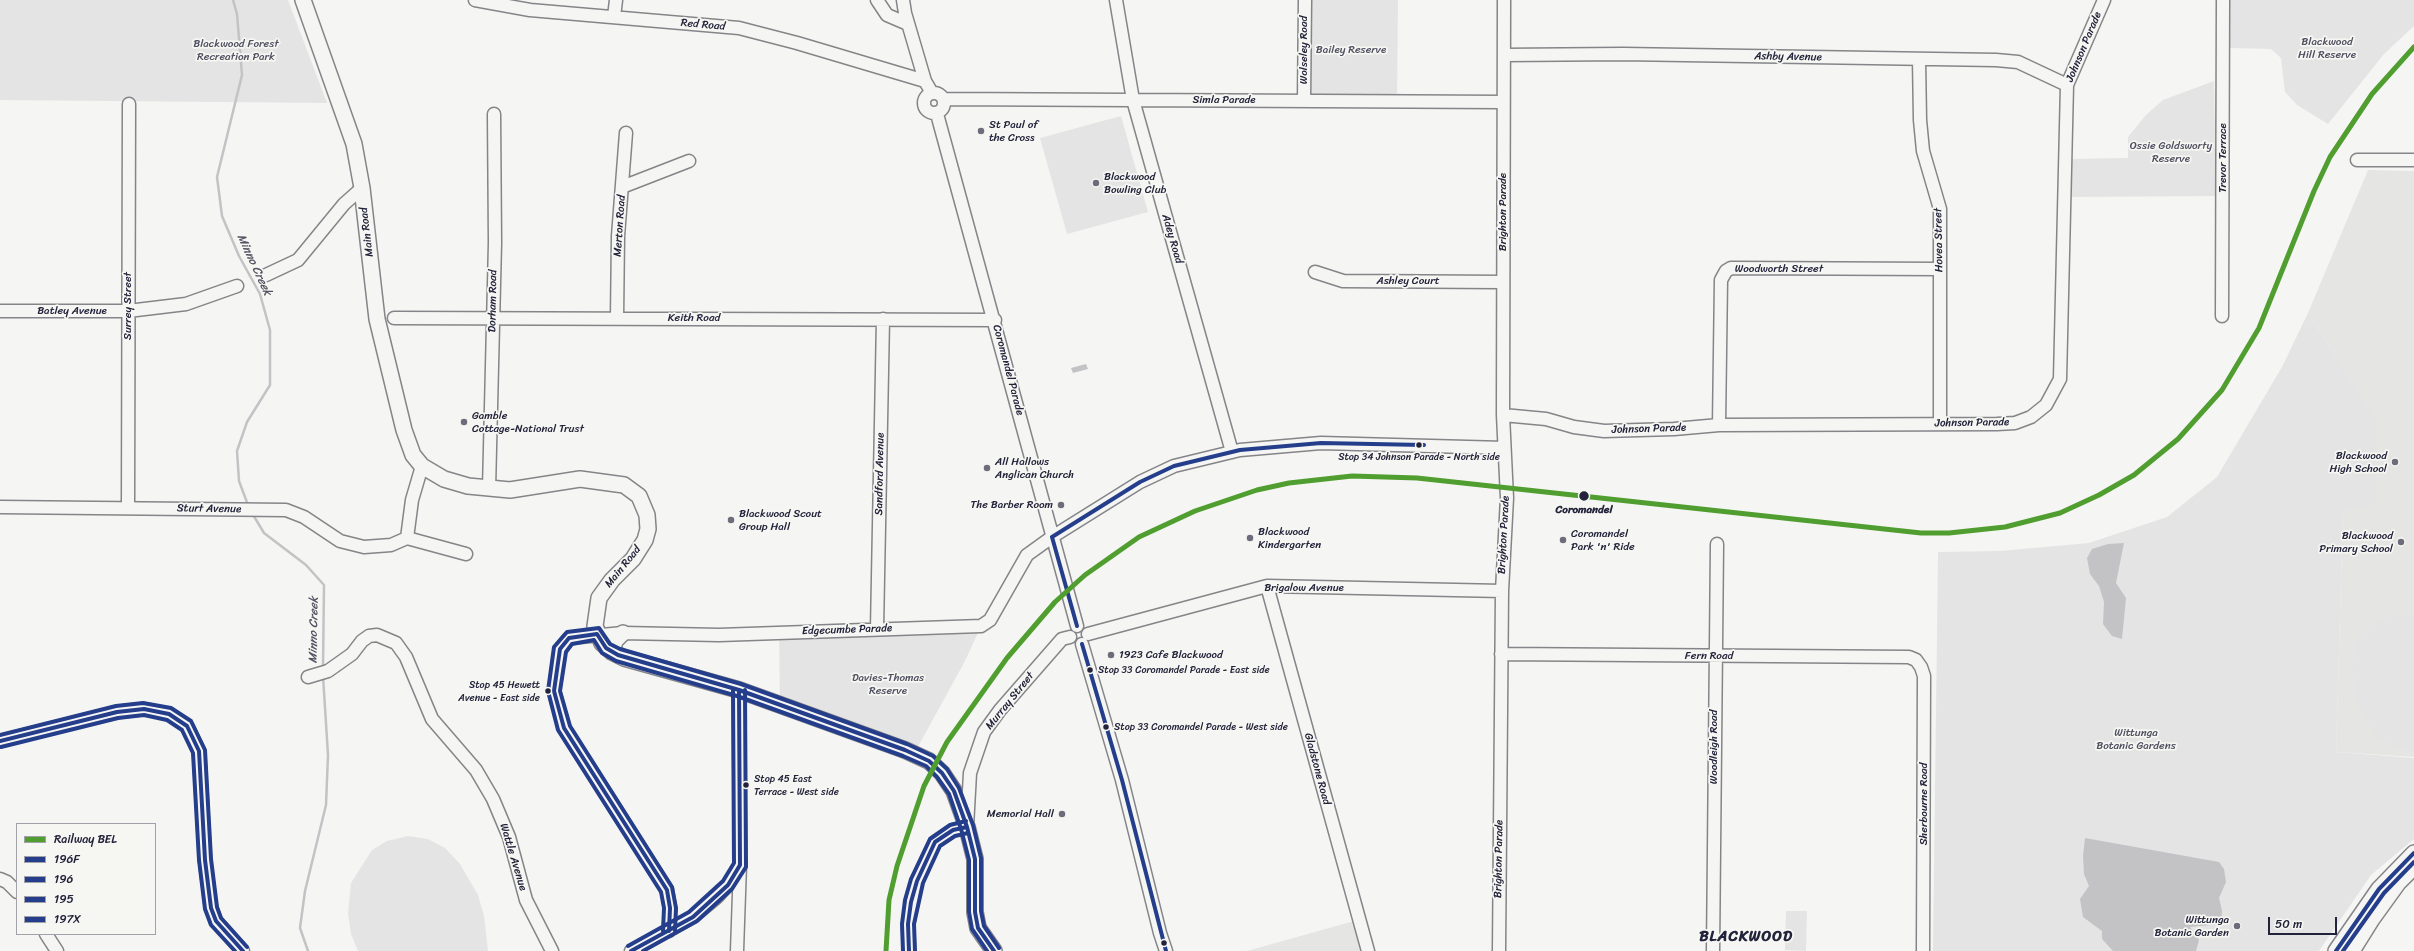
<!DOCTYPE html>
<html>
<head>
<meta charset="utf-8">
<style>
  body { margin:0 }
  #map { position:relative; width:2414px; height:951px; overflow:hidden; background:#f5f5f3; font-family:Sriracha,sans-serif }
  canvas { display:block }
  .legend { position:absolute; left:16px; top:823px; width:140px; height:112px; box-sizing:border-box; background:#f6f6f2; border:1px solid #a1a1a9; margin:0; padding:5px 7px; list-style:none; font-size:12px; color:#22223b }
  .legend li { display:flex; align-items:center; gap:8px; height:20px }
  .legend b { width:20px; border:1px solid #a1a1a9 }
  .scale { position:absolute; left:2268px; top:917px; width:69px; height:18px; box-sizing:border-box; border:2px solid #22223b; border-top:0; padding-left:5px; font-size:12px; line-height:14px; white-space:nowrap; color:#22223b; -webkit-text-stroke:3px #f6f6f2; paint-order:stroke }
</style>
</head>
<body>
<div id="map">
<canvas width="2414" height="951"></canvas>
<ul class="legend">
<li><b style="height:5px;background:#509e2f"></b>Railway BEL</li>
<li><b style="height:5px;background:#243e8c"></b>196F</li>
<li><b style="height:5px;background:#243e8c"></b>196</li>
<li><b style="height:5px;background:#243e8c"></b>195</li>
<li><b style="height:5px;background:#243e8c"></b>197X</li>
</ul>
<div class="scale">50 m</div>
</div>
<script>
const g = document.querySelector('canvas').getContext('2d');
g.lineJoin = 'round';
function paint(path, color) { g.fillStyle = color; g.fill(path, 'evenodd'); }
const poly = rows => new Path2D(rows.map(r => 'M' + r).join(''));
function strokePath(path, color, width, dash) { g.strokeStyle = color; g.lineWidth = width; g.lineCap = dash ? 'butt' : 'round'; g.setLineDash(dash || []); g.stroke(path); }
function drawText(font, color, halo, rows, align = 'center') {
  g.font = font + ' Sriracha,sans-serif'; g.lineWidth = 3.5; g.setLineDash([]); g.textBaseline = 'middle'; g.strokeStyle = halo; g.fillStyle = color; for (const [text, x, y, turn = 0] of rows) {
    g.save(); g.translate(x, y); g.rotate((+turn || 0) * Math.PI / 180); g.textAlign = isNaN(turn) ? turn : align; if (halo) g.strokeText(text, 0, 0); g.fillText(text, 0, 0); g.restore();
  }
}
paint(poly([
  [2368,170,2414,171,2414,757,2336,752,2343,510,2376,420,2308,313],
  [1354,921,1362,951,1247,951]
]), '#e5e5e4');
paint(poly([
  [0,0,288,0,327,103,0,100],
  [1305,0,1398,0,1397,101,1304,101],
  [2229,0,2414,0,2414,26,2384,54,2328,124,2297,105,2285,92,2281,58,2271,49,2230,48],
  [2214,81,2216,196,2068,197,2069,159,2128,158,2128,137,2146,115,2163,100],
  [1121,116,1148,212,1067,234,1040,138],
  [2308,313,2376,419,2376,504,2343,510,2336,752,2414,758,2414,839,2371,875,2319,951,1933,951,1938,552,2000,551,2089,543,2167,517,2217,477,2282,367],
  [2389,616,2414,616,2414,751,2397,748,2378,736,2362,715,2355,690,2352,666,2356,644,2368,627],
  [981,626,965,661,914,754,780,705,779,633],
  [408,836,428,839,445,848,460,864,478,895,484,916,488,951,358,951,351,934,348,913,351,883,372,850,387,841],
  [1786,911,1807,911,1806,951,1785,950]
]), '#e4e4e4');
paint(poly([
  [1086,364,1088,369,1073,373,1071,368],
  [2124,543,2116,583,2126,598,2122,639,2112,636,2103,624,2104,602,2099,586,2090,574,2087,558,2092,549,2108,544],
  [2085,838,2219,862,2224,869,2226,882,2219,898,2222,911,2221,924,2190,927,2199,940,2196,951,2113,951,2102,939,2102,931,2083,917,2080,899,2089,886,2084,874,2083,856]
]), '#c3c3c6');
strokePath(poly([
  [233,0,237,14,242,75,217,177,222,216,239,256,260,294,270,330,270,385,247,422,237,451,239,481,248,505],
  [252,513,264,533,306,565,324,585,323,669],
  [308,951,300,928,305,891,326,805,328,755,323,676]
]), '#c3c3c6', 2.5);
const minor = poly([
  [475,0,530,10,739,28,797,43,925,81],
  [877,0,887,15,908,24],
  [903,0,905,13,925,81,932,93],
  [1116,0,1133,100,1232,452],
  [614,17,616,0],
  [1504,55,1623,54,1996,60,2018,62,2067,85],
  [1919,59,1920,120,1923,151,1940,209,1940,424],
  '924 103a10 10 0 1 1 20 0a10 10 0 1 1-20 0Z',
  [944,99,1503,102],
  [1304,101,1305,0],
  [937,114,1077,626],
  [2357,160,2414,160],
  [622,187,689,161],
  [1315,272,1343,281,1503,282],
  [266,275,298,260,344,204,362,188],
  [0,311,128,311,186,304,237,286],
  [2222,316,2223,0],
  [394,318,995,320],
  [617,318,618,236,626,133],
  [1503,415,1546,419,1574,427,1604,431,1674,429,1719,425,1997,424,2015,423,2031,417,2046,405,2060,379,2067,85,2104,0],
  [1719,425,1721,280,1726,271,1731,268,1940,269],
  [489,489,495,243,494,114],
  [0,507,286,510,304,517,340,541,364,547,391,545,407,538],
  [128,507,129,104],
  [407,538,412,500,422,466],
  [407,538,466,554],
  [1267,586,1368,951],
  [877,629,883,319],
  [1088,634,1267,586,1502,591],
  [1082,644,1122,780,1160,933,1166,951],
  [1501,654,1909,657,1916,660,1921,667,1924,676,1923,951],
  [308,677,328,671,352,654,362,641,369,636,377,635,396,643,406,657,432,719,476,770,493,799,509,837,526,900,552,951],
  [0,741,117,712,144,709,169,714,187,726,199,751,205,860,211,908,216,921,243,951],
  [0,879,7,882,17,892],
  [669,931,670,908,667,890,564,728,554,691,560,649,569,638,623,633,719,635,981,626,990,620,1027,555,1052,537,1140,482,1174,466,1240,450,1321,443,1504,448],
  [46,934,57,951],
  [631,951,693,917,717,897,728,885,740,866],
  [737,951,740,865,739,690],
  [909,951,908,924,917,881,935,842,953,830,967,827,970,773,984,732,1000,710,1062,639,1070,637],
  [1499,951,1502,591,1507,498,1503,415,1504,0],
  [1713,951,1717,544]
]);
const major = poly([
  [303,0,354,144,362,188,377,319,404,430,413,455,422,466,444,479,468,486,510,490,580,479,624,485,639,496,647,515,648,529,645,540,633,559,612,580,599,598,595,626,602,643,612,652,624,658,739,690,905,750,929,761,942,773,954,791,967,827,975,859,975,912,978,928,994,951],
  [612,652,615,641,623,633],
  [2336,951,2379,889,2414,853],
  [2352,951,2372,919,2398,883,2414,867]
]);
strokePath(minor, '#858589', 15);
strokePath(major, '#858589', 18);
strokePath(minor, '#f5f5f3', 12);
strokePath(major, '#f5f5f3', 15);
strokePath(poly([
  [0,741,117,712,144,709,169,714,187,726,199,751,205,860,211,908,216,921,243,951],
  [669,931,670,908,667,890,564,728,554,691,560,649,569,638,597,634,606,648,618,655,739,690,905,750,929,761,942,773,954,791,967,827,975,859,975,912,978,928,994,951],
  [631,951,693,917,728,885,740,865,739,690],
  [909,951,908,924,911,902,917,881,935,842,953,830,967,827],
  [2336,951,2379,889,2414,853]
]), '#243e8c', 4);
strokePath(poly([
  [1,747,118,718,144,715,167,720,182,730,193,753,199,860,205,909,211,925,235,951],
  [675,931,676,908,672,887,570,726,560,691,566,652,572,644,594,640,602,653,616,661,737,696,903,756,926,766,937,777,949,794,961,829,969,860,969,912,972,929,987,951],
  [643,951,697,921,732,889,746,867,745,690],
  [915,951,914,924,923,883,940,846,955,836,968,833],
  [2343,951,2384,893,2414,862]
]), '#243e8c', 4);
strokePath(poly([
  [0,735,116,706,143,703,171,708,191,721,205,750,211,859,217,907,221,918,247,947],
  [663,931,664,908,661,892,558,730,548,691,554,647,567,632,599,628,610,644,620,649,741,684,907,744,933,756,947,769,959,788,973,825,981,858,981,911,984,926,999,948],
  [628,946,689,912,723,881,734,863,733,690],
  [903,951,902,924,905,900,911,879,930,839,950,825,966,821]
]), '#243e8c', 4);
strokePath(poly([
  [1052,537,1140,482,1174,466,1240,450,1321,443,1424,445],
  [1052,537,1077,626],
  [1082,644,1122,780,1166,951]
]), '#243e8c', 4);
strokePath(poly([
  [886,951,889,900,897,866,924,786,947,742,1007,658,1055,602,1085,575,1139,537,1195,511,1257,490,1289,483,1352,476,1417,478,1921,533,1949,533,2005,527,2060,513,2099,495,2134,475,2178,439,2222,390,2259,328,2314,191,2330,157,2372,94,2414,47]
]), '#509e2f', 5);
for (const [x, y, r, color] of [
  [981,131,4,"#6c6c7b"],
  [1096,183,4,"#6c6c7b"],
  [464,422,4,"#6c6c7b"],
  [1419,445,3.5,"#22223b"],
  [2395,462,4,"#6c6c7b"],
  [987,468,4,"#6c6c7b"],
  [1584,496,5.5,"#22223b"],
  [1061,505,4,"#6c6c7b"],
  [731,520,4,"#6c6c7b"],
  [1250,538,4,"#6c6c7b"],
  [1563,540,4,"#6c6c7b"],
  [2401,542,4,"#6c6c7b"],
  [1111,655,4,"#6c6c7b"],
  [1090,670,3.5,"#22223b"],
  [548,691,3.5,"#22223b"],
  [1106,727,3.5,"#22223b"],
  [746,785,3.5,"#22223b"],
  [1062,814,4,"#6c6c7b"],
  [2237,926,4,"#6c6c7b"],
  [1164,943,3.5,"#22223b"]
]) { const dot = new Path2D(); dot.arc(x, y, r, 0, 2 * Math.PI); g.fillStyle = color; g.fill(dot); strokePath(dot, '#f6f6f2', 1.5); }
drawText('10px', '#22223b', '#f6f6f2', [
  ["Stop 34 Johnson Parade - North side",1419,457,"center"],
  ["Stop 33 Coromandel Parade - East side",1098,670],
  ["Stop 45 Hewett",540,685,"right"],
  ["Avenue - East side",540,698,"right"],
  ["Stop 33 Coromandel Parade - West side",1114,727],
  ["Stop 45 East",754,779],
  ["Terrace - West side",754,792]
], 'left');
drawText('11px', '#22223b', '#f6f6f2', [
  ["Red Road",703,25,5],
  ["Johnson Parade",2084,47,-67],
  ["Wolseley Road",1304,50,-90],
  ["Ashby Avenue",1788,57,1],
  ["Simla Parade",1224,100],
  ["Trevor Terrace",2223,158,-90],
  ["Brighton Parade",1503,212,-90],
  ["Merton Road",620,226,-86],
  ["Main Road",367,232,-97],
  ["Adey Road",1172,239,74],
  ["Hovea Street",1939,240,-91],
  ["Woodworth Street",1779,269],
  ["Ashley Court",1408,281],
  ["Dorham Road",493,301,-89],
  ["Surrey Street",128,306,-90],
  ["Batley Avenue",72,311],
  ["Keith Road",694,318],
  ["Coromandel Parade",1008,370,75],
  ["Johnson Parade",1972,423,-1],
  ["Johnson Parade",1649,429,-2],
  ["Sandford Avenue",880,474,-89],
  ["Sturt Avenue",209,509,1],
  ["Brighton Parade",1504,535,-87],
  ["Main Road",623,567,-51],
  ["Brigalow Avenue",1304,588],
  ["Edgecumbe Parade",847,630,-2],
  ["Fern Road",1709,656],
  ["Murray Street",1010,701,-51],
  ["Woodleigh Road",1714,747,-90],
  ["Gladstone Road",1317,769,75],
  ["Sherbourne Road",1924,804,-90],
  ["Wattle Avenue",513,857,73],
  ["Brighton Parade",1499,859,-89]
]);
drawText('11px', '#4f4f62', '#f6f6f2', [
  ["Blackwood",2327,42],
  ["Hill Reserve",2327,55],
  ["Blackwood Forest",236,44],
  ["Recreation Park",236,57],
  ["Bailey Reserve",1351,50],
  ["Ossie Goldsworty",2171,146],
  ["Reserve",2171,159],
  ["Davies-Thomas",888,678],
  ["Reserve",888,691],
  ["Wittunga",2136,733],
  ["Botanic Gardens",2136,746]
]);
drawText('11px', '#22223b', '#f6f6f2', [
  ["St Paul of",989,125],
  ["the Cross",989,138],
  ["Blackwood",1104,177],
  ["Bowling Club",1104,190],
  ["Gamble",472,416],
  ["Cottage-National Trust",472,429],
  ["Blackwood",2387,456,"right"],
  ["High School",2387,469,"right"],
  ["All Hallows",995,462],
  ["Anglican Church",995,475],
  ["The Barber Room",1053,505,"right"],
  ["Blackwood Scout",739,514],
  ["Group Hall",739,527],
  ["Blackwood",1258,532],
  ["Kindergarten",1258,545],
  ["Coromandel",1571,534],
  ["Park 'n' Ride",1571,547],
  ["Blackwood",2393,536,"right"],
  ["Primary School",2393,549,"right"],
  ["1923 Cafe Blackwood",1119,655],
  ["Memorial Hall",1054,814,"right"],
  ["Wittunga",2229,920,"right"],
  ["Botanic Garden",2229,933,"right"]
], 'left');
drawText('bold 11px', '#22223b', '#f6f6f2', [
  ["Coromandel",1584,510]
]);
drawText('italic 12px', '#535365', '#f6f6f2', [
  ["Minno Creek",254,265,65],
  ["Minno Creek",314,630,-89]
]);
g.letterSpacing = '1px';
drawText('bold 15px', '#22223b', '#f6f6f2', [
  ["BLACKWOOD",1746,937]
]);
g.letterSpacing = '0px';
</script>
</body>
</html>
